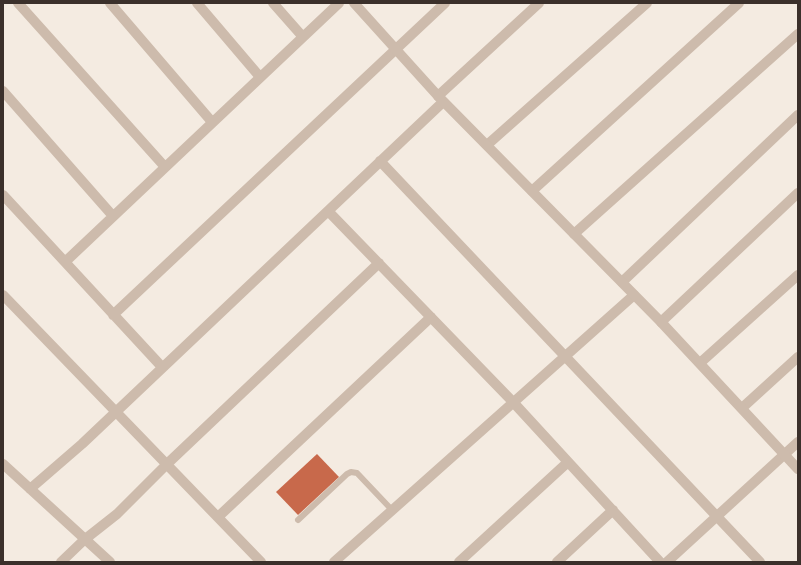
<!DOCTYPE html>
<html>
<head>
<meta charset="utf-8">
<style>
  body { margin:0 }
  #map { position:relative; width:801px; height:565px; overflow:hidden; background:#f4ebe1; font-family:"Fira Sans Condensed",sans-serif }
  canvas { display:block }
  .frame { position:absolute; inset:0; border:4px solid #3b302b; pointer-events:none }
</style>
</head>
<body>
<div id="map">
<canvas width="801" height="565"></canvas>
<div class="frame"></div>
</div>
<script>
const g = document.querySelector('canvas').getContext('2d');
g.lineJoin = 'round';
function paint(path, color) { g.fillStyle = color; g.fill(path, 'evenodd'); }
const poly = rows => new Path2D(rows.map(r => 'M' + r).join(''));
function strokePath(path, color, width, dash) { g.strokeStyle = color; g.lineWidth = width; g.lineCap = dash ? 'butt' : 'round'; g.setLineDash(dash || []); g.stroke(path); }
paint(poly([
  [317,454,339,477,298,515,276,492]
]), '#c8694b');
strokePath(poly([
  [298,520,347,474,351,472,357,473,392,510]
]), '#cdbbac', 6);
strokePath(poly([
  [18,3,165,167],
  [110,3,212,122],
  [197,3,260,77],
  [273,3,303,37],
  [3,91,112,215],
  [438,96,539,3],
  [487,145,647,3],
  [380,161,760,562],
  [532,191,739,3],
  [3,195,162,367],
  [328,211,513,402,660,562],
  [574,234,798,34],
  [65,262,339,3],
  [622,282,798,115],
  [3,295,261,562],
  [113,315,445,3],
  [661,322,798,193],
  [700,363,798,275],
  [742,408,798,357],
  [3,464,110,562],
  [30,489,82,444,443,102],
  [218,517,431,317],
  [61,562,84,540,117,514,167,464,379,263],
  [334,562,634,295],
  [459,562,568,462],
  [557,562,613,510],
  [667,562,798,442]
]), '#cdbbac', 10);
strokePath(poly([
  [354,3,438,96,661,322,798,469]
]), '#cdbbac', 10);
</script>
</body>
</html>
